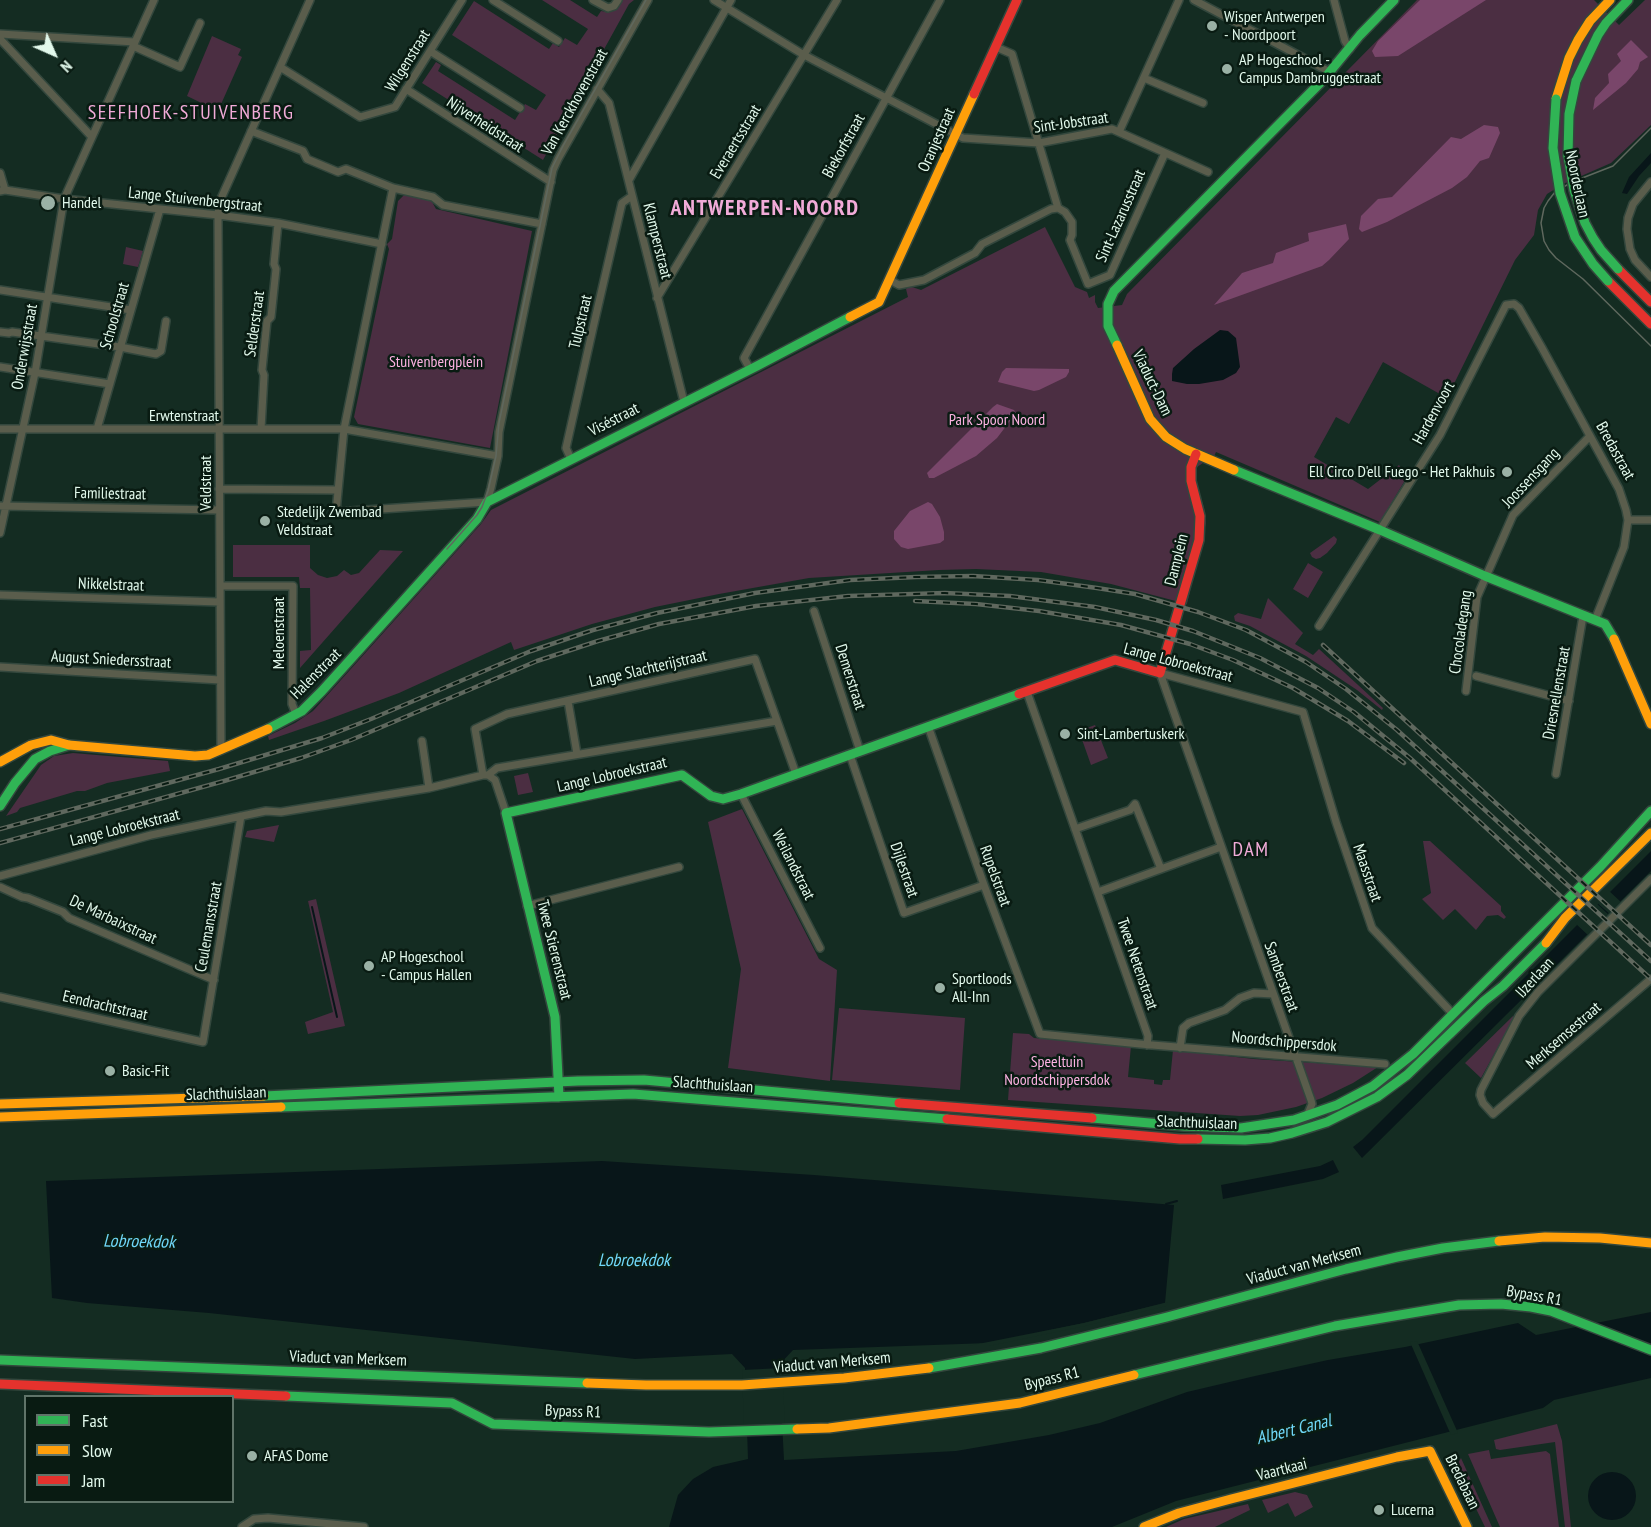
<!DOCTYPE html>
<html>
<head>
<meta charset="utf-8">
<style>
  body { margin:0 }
  #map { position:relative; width:1651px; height:1527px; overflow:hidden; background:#142c22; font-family:"PT Sans Narrow",sans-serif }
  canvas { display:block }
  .legend { position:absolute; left:24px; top:1395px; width:210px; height:108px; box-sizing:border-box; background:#091b12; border:2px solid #607469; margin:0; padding:8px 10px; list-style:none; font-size:18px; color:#e2f9ec }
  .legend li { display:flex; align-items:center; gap:12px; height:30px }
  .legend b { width:30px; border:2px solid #607469 }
  .north { position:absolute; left:24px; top:24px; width:60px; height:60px; -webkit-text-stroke:4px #091b12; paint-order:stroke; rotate:135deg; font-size:16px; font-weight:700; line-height:24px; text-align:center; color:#e2f9ec }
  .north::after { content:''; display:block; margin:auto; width:21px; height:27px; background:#e2f9ec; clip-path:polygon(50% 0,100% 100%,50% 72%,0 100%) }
</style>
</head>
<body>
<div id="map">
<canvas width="1651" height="1527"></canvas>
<ul class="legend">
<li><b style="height:8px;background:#30b455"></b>Fast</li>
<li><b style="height:8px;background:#ff9f0a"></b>Slow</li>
<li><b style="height:8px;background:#e5322d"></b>Jam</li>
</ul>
<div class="north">N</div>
</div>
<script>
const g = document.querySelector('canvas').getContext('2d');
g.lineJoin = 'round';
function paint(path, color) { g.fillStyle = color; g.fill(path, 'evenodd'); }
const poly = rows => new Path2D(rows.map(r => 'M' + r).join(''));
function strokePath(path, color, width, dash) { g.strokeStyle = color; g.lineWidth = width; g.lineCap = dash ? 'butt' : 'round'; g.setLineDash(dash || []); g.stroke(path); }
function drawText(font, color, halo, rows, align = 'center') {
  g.font = font + ' "PT Sans Narrow",sans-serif'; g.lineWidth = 5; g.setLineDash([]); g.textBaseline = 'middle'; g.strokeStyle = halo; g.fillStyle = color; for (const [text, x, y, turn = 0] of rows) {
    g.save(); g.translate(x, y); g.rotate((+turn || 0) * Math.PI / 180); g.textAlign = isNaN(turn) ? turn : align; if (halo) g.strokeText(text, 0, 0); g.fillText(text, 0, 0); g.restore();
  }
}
paint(poly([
  [542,0,570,0,597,17,601,11,608,12,615,9,622,0,634,0,629,4,543,160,422,83,436,62,441,65,438,71,515,120,525,104,536,110,546,95,452,35,474,1,549,49,553,43,559,47,565,38,577,45,588,29],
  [1417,0,1594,0,1619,25,1645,0,1651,0,1651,125,1611,163,1563,184,1547,194,1538,210,1534,235,1515,260,1447,398,1383,362,1349,424,1336,417,1314,457,1368,489,1399,465,1407,477,1380,522,1216,452,1210,465,1203,463,1197,467,1195,471,1197,485,1204,508,1206,523,1187,604,1111,584,1041,572,976,569,939,570,809,578,719,594,655,607,592,624,514,650,511,642,399,693,324,721,269,740,268,736,295,723,313,711,323,700,481,524,491,510,908,297,906,289,909,286,921,290,1045,227,1075,287,1087,292,1089,298,1095,295,1095,302,1098,308,1122,305,1127,294],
  [212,36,241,49,238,55,242,57,218,111,187,96],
  [404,195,431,200,436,209,532,231,490,448,358,424,354,417,389,249,387,244,392,239,398,201],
  [126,247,143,251,138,267,123,264],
  [1334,536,1337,539,1336,543,1327,553,1320,558,1316,559,1312,557,1310,553],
  [233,545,310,545,310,568,318,575,327,578,337,576,344,570,351,575,359,573,380,550,403,551,300,668,300,651,311,650,310,588,300,588,299,577,233,577],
  [1308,563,1323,572,1308,598,1293,589],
  [1268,598,1303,633,1295,644,1313,655,1319,649,1383,708,1382,710,1357,690,1306,656,1250,626,1235,621,1234,616,1238,613,1261,619],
  [1095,725,1108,758,1091,765,1079,731],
  [73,753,168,761,170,771,107,783,85,791,77,791,20,808,17,812,6,816,41,765,54,756],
  [528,773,533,792,518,795,514,776],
  [742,809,819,959,837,970,830,1081,728,1068,741,969,708,822],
  [279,825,274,842,245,837,247,831],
  [1423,841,1430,841,1501,906,1501,911,1506,917,1504,919,1498,915,1487,916,1476,930,1455,909,1443,920,1422,899,1431,893],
  [316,899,345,1026,308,1034,305,1022,333,1012,308,901],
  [839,1008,965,1018,960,1090,832,1080],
  [1513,1016,1514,1018,1481,1078,1465,1063],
  [1013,1033,1029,1034,1034,1038,1131,1046,1128,1077,1154,1080,1154,1084,1162,1085,1163,1080,1170,1080,1173,1050,1254,1059,1378,1067,1353,1083,1322,1098,1296,1107,1258,1115,1240,1116,1008,1100],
  [1557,1424,1562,1441,1571,1527,1565,1527,1555,1442,1500,1450,1496,1449,1494,1440],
  [1489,1450,1491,1459,1546,1451,1550,1454,1559,1527,1500,1527,1468,1454],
  [1461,1458,1492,1527,1485,1527,1457,1470,1457,1465],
  [1295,1492,1307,1495,1313,1507,1295,1517,1288,1503,1268,1513,1262,1500],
  [1248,1504,1250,1510,1215,1527,1166,1527,1184,1519]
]), '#4b2e42');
paint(poly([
  [1420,0,1486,0,1398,56,1375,57,1372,51,1378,41],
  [1631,40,1648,57,1640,62,1638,69,1626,83,1593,110,1595,98,1609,83,1608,74,1621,61,1617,54],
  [1484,125,1498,127,1500,133,1489,158,1480,161,1467,177,1452,188,1387,222,1362,232,1359,229,1361,216,1378,199,1392,197,1451,137,1461,139],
  [1346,224,1349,239,1329,260,1322,266,1214,305,1242,273,1273,263,1276,253,1309,241,1308,233],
  [1006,368,1069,369,1069,372,1066,377,1039,390,1034,391,998,382,1002,372],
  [997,404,1014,410,1016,413,997,438,976,456,934,478,929,478,927,473,993,407],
  [928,502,932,504,940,517,944,532,944,540,940,543,908,549,901,547,894,539,894,531,910,511]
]), '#79466a');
paint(poly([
  [1651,153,1651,163,1639,176,1627,194,1622,193,1629,177],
  [1220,330,1228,331,1236,338,1240,367,1236,373,1223,380,1199,384,1187,384,1172,381,1172,374,1173,368,1194,349],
  [1651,851,1651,871,1362,1158,1353,1147,1362,1140],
  [1333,1160,1339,1172,1323,1179,1223,1199,1221,1185,1320,1166],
  [602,1161,814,1175,1174,1205,1165,1303,1084,1323,989,1343,793,1350,779,1365,784,1460,956,1451,1049,1435,1100,1423,1187,1392,1255,1376,1328,1360,1405,1347,1518,1323,1536,1335,1651,1312,1651,1378,1554,1400,1543,1408,1176,1501,1112,1527,669,1527,678,1495,693,1479,713,1467,748,1459,745,1368,732,1354,635,1359,209,1313,87,1303,52,1298,46,1181],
  '1588 1496a24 24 0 1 1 48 0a24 24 0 1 1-48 0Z'
]), '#081619');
paint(poly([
  [1608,890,1622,903,1611,915,1596,902],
  [1595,902,1610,916,1589,936,1575,923],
  [1168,1302,1166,1306,1085,1326,989,1346,968,1346,1084,1323],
  [1417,1341,1458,1433,1451,1435,1410,1342],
  [782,1368,785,1423,744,1426,742,1370]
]), '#142c22');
strokePath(poly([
  [312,907,337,1017],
  [1166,1204,1177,1201]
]), '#081619', 2);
const street = poly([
  [493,0,558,41],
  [593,0,608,8,614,6,618,0],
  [714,0,804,55,963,138,1039,143,1112,129,1208,172],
  [1194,0,1330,72],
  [1334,0,1345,41,1350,49],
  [0,34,135,42],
  [0,39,92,137],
  [133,46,180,67,200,23],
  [996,47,1012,54,1058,208,1065,212,1072,222,1072,235,1070,240,1088,284,1110,275,1165,153],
  [430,51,520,108],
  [280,67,360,117,395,107,462,0],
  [1144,78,1203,103],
  [406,89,551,182],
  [597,89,609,103,684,402],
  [251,131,303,151,307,159,338,172,346,169,393,188,433,197,443,205,542,224],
  [1119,132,1179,0],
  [0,173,5,190],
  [629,180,731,0],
  [1651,182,1633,204,1628,218,1627,229,1630,249,1635,260,1651,277],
  [393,188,344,429,336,512,487,502,491,488,498,456,499,432,553,170,558,159,648,0],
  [0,191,5,190,64,199,218,215,278,223,382,244],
  [890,280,899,285,924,280,975,253,982,244,1051,209,1058,208],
  [0,290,131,310],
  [657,298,837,0],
  [0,332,9,333,12,332,120,347,156,354,161,351,166,321],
  [0,367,110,384],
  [750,369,744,358,940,0],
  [0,429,344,429,498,456],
  [97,429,160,209],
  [261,429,264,375,262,370,267,321,271,317,276,269,274,264,278,223],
  [571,459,566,448,593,328,622,203,632,196],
  [219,489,338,490],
  [0,506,219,510],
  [1628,520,1651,520],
  [0,533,35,373,64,199,154,0],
  [220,586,293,586,292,704,296,714],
  [0,595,220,602],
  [814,611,860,751],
  [1319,626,1440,435,1506,305,1514,304,1519,308,1542,348,1619,489,1626,510,1628,520,1624,547,1595,620],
  [0,667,220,680],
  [1160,673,1303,712,1336,822,1372,928,1453,1014],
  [1160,673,1311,1100,1312,1104,1307,1116],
  [1476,676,1569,701],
  [1466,691,1477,597,1513,515,1590,436],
  [1027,692,1148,1036,1147,1045],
  [568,701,577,754],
  [928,726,984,885,1040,1034,1140,1044,1385,1064],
  [422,741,429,788],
  [221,750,218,215,219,203,310,0],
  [850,755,904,913,984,885],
  [1556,774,1583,616],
  [483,775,475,729,507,714,755,659,796,774],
  [488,775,497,768,777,721],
  [741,794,820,948],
  [1075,829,1130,810,1135,804,1161,869],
  [0,876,151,835,266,811,281,812,429,788,483,775,488,775,495,780,506,813],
  [1651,879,1538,992,1519,1016,1481,1090,1480,1095,1483,1103,1493,1114,1651,979],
  [0,887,22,897,28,898,63,912,69,918,214,980],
  [1098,892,1221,847],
  [527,906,679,867],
  [0,997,203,1042,241,816],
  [1180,1048,1183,1028,1189,1023,1225,1010,1240,998,1254,993,1273,994],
  [242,1527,254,1519,268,1518,364,1527]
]);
const fast = poly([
  [1576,81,1598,35,1606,23,1628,0],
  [1117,345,1108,326,1108,304,1114,291,1323,80,1360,35,1394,0],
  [1234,470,1380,530,1485,576,1605,624,1614,639],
  [268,729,302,711,322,691,477,519,487,502,757,366,850,317],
  [0,806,15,783,35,759,50,751,69,745],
  [264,1096,578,1081,644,1080,899,1103],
  [559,1097,555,1017,506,813,682,775,711,796,723,799,741,794,1019,694],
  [281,1107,633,1094,947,1119],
  [1092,1118,1184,1126,1241,1128,1294,1120,1337,1105,1373,1086,1413,1054,1600,867,1651,811],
  [1198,1139,1245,1140,1270,1138,1292,1133,1327,1122,1377,1097,1407,1075,1484,1001,1503,986,1546,943],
  [0,1360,587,1383],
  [929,1368,1041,1348,1167,1317,1346,1269,1397,1257,1443,1248,1499,1241],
  [1134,1375,1335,1326,1459,1305,1501,1304,1531,1307,1551,1311,1651,1350],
  [286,1396,452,1403,493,1424,709,1432,797,1429]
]);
const slow = poly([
  [1556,99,1569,58,1578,40,1590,21,1610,0],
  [850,317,879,302,974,94],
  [1117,345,1150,419,1166,437,1185,449,1234,470],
  [1614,639,1651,724],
  [0,762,31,745,51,740,69,745,195,756,208,755,268,729],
  [1546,943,1565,918,1651,833],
  [0,1104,264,1096],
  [0,1117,281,1107],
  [1499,1241,1545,1237,1600,1238,1651,1243],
  [587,1383,646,1385,742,1385,844,1378,929,1368],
  [797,1429,829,1428,1020,1403,1134,1375],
  [1144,1527,1179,1513,1231,1499,1397,1457,1430,1451,1467,1527]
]);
const jam = poly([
  [974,94,1017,0],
  [1618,269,1651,302],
  [1608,281,1651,324],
  [1019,694,1115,660,1160,673,1199,540,1200,516,1191,481,1191,467,1196,454],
  [899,1103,1092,1118],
  [947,1119,1180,1139,1198,1139],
  [0,1384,286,1396]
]);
strokePath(street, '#33473d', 10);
strokePath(fast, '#33473d', 12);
strokePath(slow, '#33473d', 12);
strokePath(jam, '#33473d', 12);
strokePath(street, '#5a5d4c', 7);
strokePath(fast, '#30b455', 9);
strokePath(slow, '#ff9f0a', 9);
strokePath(jam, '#e5322d', 9);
strokePath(poly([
  [1651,128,1613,166,1572,182,1555,192,1548,201,1544,208,1541,223,1544,241,1549,250,1556,258,1583,279,1651,346],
  [447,549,477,515,482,507,488,491,496,456,499,423,552,168,563,146,646,0]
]), '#5f685e', 1.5);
const rail = poly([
  [915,601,976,604,1039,611,1121,625,1190,644,1233,660,1293,688,1348,721,1404,763],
  [1323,645,1651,945],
  [0,829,219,769,322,738,371,719,531,651,593,630,657,613,755,593,850,580,916,577,973,576,1038,580,1097,588,1135,594,1198,612,1246,630,1306,662,1346,689,1397,730,1651,961],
  [0,843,224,781,301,758,351,740,537,661,598,641,659,624,756,606,848,596,945,593,1010,596,1095,607,1156,620,1193,631,1260,658,1318,688,1354,712,1410,758,1651,979]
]);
strokePath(rail, '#5f685e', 4.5);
strokePath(rail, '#091b12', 2, [7]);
const fastBridge = poly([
  [1576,81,1569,114,1568,156,1574,190,1585,223,1593,238,1601,250,1618,269],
  [1556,99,1553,148,1560,193,1575,237,1593,264,1608,281]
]);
strokePath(fastBridge, '#33473d', 12, []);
strokePath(fastBridge, '#30b455', 9);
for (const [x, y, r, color] of [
  [1212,26,6,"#9ab1a5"],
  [1227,69,6,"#9ab1a5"],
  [48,203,8,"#9ab1a5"],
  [1507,472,6,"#9ab1a5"],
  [265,521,6,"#9ab1a5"],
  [1065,734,6,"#9ab1a5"],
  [369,966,6,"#9ab1a5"],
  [940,988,6,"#9ab1a5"],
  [110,1071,6,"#9ab1a5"],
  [252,1456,6,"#9ab1a5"],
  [1379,1510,6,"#9ab1a5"]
]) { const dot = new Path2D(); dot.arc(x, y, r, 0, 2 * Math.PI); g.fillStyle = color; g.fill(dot); strokePath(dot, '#091b12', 2); }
drawText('16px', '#e2f9ec', '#091b12', [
  ["Wisper Antwerpen",1224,17],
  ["- Noordpoort",1224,35],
  ["AP Hogeschool -",1239,60],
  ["Campus Dambruggestraat",1239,78],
  ["Handel",62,203],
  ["Ell Circo D'ell Fuego - Het Pakhuis",1495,472,"right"],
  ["Stedelijk Zwembad",277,512],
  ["Veldstraat",277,530],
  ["Sint-Lambertuskerk",1077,734],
  ["AP Hogeschool",381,957],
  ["- Campus Hallen",381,975],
  ["Sportloods",952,979],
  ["All-Inn",952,997],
  ["Basic-Fit",122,1071],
  ["AFAS Dome",264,1456],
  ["Lucerna",1391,1510]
], 'left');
drawText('16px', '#e2f9ec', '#091b12', [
  ["Wilgenstraat",408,61,-58],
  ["Van Kerckhovenstraat",575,102,-61],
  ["Sint-Jobstraat",1071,123,-8],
  ["Nijverheidstraat",485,125,33],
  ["Oranjestraat",937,140,-66],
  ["Everaertsstraat",736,142,-59],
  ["Biekorfstraat",844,146,-61],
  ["Noorderlaan",1577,184,78],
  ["Lange Stuivenbergstraat",195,200,6],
  ["Sint-Lazarusstraat",1121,216,-66],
  ["Klamperstraat",657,241,76],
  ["Schoolstraat",115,316,-74],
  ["Tulpstraat",581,322,-77],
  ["Selderstraat",255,324,-82],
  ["Onderwijsstraat",25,347,-80],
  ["Viaduct-Dam",1152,383,64],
  ["Hardenvoort",1434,413,-61],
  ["Erwtenstraat",184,416],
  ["Viséstraat",614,420,-27],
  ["Bredastraat",1615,451,61],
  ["Joossensgang",1531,478,-47],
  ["Veldstraat",206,483,-90],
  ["Familiestraat",110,494,1],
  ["Damplein",1177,560,-76],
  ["Nikkelstraat",111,585,2],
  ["Chocoladegang",1461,632,-82],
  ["Meloenstraat",279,633,-90],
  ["August Sniedersstraat",111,660,3],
  ["Lange Lobroekstraat",1178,663,15],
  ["Lange Slachterijstraat",648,669,-13],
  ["Halenstraat",316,674,-45],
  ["Demerstraat",850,677,72],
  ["Driesnellenstraat",1557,693,-80],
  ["Lange Lobroekstraat",612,775,-13],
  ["Lange Lobroekstraat",125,828,-14],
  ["Weilandstraat",793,865,63],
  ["Dijlestraat",904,870,71],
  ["Maasstraat",1367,873,71],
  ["Rupelstraat",995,876,70],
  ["De Marbaixstraat",113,920,25],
  ["Ceulemansstraat",209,927,-80],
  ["Twee Stierenstraat",554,950,76],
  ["Twee Netenstraat",1137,964,71],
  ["Samberstraat",1281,977,70],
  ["IJzerlaan",1535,978,-48],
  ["Eendrachtstraat",105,1006,13],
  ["Merksemsestraat",1564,1036,-41],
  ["Noordschippersdok",1284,1042,5],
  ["Slachthuislaan",713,1085,4],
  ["Slachthuislaan",226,1094,-2],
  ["Slachthuislaan",1197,1123,2],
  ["Viaduct van Merksem",1304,1265,-15],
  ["Bypass R1",1534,1296,10],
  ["Viaduct van Merksem",348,1359,2],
  ["Viaduct van Merksem",832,1363,-5],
  ["Bypass R1",1052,1379,-14],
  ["Bypass R1",573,1412,2],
  ["Vaartkaai",1282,1470,-14],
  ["Bredabaan",1462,1482,64]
]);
drawText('16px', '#fdb2e2', '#091b12', [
  ["Stuivenbergplein",436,362],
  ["Park Spoor Noord",997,420],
  ["Speeltuin",1057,1062],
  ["Noordschippersdok",1057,1080]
]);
drawText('italic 18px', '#70d8f8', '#091b12', [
  ["Lobroekdok",139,1242,1],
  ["Lobroekdok",634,1261],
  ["Albert Canal",1294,1430,-14]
]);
g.letterSpacing = '1.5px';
drawText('20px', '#f1abd8', '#091b12', [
  ["SEEFHOEK-STUIVENBERG",191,113],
  ["DAM",1251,850]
]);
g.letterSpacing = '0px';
g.letterSpacing = '1.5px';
drawText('bold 22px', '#f1abd8', '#091b12', [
  ["ANTWERPEN-NOORD",765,209]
]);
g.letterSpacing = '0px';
</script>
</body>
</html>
